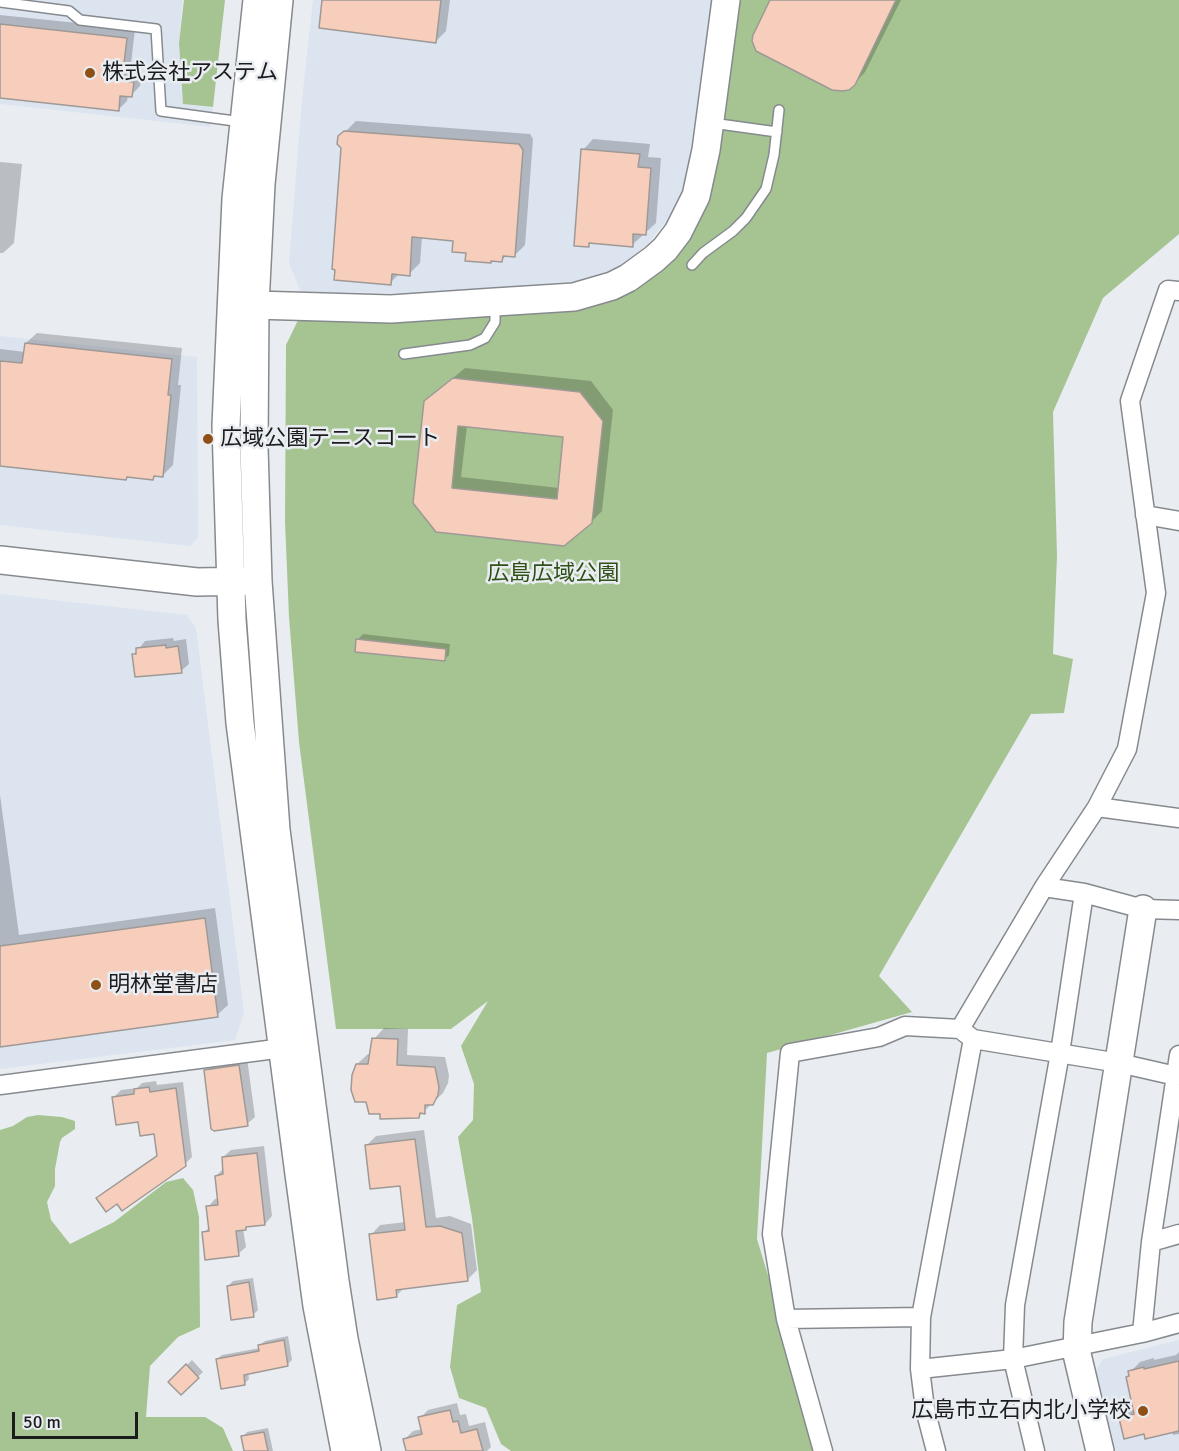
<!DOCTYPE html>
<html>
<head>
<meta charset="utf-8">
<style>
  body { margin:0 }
  #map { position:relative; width:1179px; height:1451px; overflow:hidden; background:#e9edf2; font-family:Signika,sans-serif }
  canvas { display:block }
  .scale { position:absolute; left:12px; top:1412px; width:126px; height:27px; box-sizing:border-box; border:3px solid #1b1c1e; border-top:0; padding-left:8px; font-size:18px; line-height:21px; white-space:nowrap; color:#1b1c1e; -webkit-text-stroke:4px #e9edf2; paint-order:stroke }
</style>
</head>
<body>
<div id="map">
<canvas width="1179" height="1451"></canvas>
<div class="scale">50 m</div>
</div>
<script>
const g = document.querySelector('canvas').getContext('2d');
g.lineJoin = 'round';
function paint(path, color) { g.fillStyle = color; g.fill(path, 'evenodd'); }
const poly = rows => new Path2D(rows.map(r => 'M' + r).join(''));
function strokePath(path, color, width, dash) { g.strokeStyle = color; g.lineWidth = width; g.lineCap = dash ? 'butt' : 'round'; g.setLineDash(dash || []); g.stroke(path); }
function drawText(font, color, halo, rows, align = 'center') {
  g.font = font + ' Signika,"Noto Sans JP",sans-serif'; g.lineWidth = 5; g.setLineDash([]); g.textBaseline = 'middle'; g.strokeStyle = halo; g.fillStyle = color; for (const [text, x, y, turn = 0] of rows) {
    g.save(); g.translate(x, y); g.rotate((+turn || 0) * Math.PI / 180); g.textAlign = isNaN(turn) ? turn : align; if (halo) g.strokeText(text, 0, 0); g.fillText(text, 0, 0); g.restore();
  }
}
paint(poly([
  [0,0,183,0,179,43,183,104,213,108,211,127,0,104],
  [313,0,712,0,688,167,681,194,667,220,647,245,623,264,601,274,578,281,415,293,301,292,289,263,302,99],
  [0,336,197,357,198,538,190,546,0,525],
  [0,594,187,615,196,628,244,1012,235,1040,0,1069],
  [1179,1340,1179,1451,1116,1451,1096,1370,1103,1359]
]), '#dce4f0');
paint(poly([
  [184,0,225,0,213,107,183,104,179,43],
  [737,0,1179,0,1179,234,1103,298,1053,412,1057,556,1053,654,1073,659,1064,713,1031,714,879,976,912,1012,767,1053,757,1239,821,1451,511,1451,501,1444,486,1408,459,1398,450,1367,457,1305,481,1292,472,1218,458,1137,473,1120,474,1084,461,1046,488,1001,451,1029,336,1029,299,742,289,617,285,522,286,345,300,316,569,306,677,248],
  [38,1115,62,1117,75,1121,75,1129,62,1138,60,1142,55,1169,55,1186,47,1202,51,1220,70,1244,114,1222,166,1182,183,1178,193,1190,199,1217,200,1327,178,1337,150,1366,146,1417,205,1417,223,1428,233,1451,0,1451,0,1130,13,1126,27,1117]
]), '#a5c492');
paint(poly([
  [324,0,450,0,446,31,435,42],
  [772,0,901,0,865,72,854,84],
  [0,15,135,29,130,72,142,73,140,86,131,95,128,95,127,101,118,110,0,97],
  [356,121,530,134,533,139,525,245,514,256,507,255,502,260,492,260,467,252,455,239,422,237,420,263,409,274,400,273,390,283,340,137],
  [593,139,650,144,648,157,661,158,656,223,632,245,592,242,588,246,583,150],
  [0,162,22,164,14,243,3,253,0,253],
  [37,333,182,348,178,385,181,385,173,465,162,476,156,475,153,478,129,476,126,479,0,465,0,349,25,352,26,343],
  [465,368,591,381,613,410,602,511,591,522,437,531,425,402],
  [467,426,565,436,559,488,461,477],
  [363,634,450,644,449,655,444,660,358,639],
  [173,638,174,641,186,639,189,664,181,671,134,655,145,641],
  [0,795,19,935,215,908,228,1005,217,1015,0,1045],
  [384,1028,408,1029,407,1055,445,1057,449,1075,448,1083,443,1093,419,1116,381,1113,357,1064,368,1054,371,1054,374,1039],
  [247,1058,255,1117,247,1124,206,1070,213,1062],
  [156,1081,157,1085,183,1082,192,1157,185,1164,118,1202,98,1198,105,1191,158,1154,155,1132,114,1097,121,1090,137,1088,142,1083],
  [424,1130,436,1218,450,1216,471,1224,477,1270,467,1280,405,1287,396,1296,371,1235,380,1225,406,1222,401,1184,366,1146,376,1136],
  [264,1146,272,1216,265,1224,248,1226,243,1229,246,1247,238,1254,204,1233,210,1226,208,1207,215,1199,219,1199,216,1176,224,1168,223,1157,231,1150],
  [253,1278,258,1310,253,1315,228,1286,233,1281],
  [288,1336,292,1360,287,1365,248,1372,249,1379,245,1383,217,1359,222,1355,260,1348,260,1345,265,1341],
  [1179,1352,1179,1434,1173,1435,1172,1431,1145,1432,1121,1418,1131,1408,1134,1407,1127,1378,1130,1375,1130,1372,1140,1362,1154,1358,1154,1360,1176,1355],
  [192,1360,203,1372,181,1393,170,1382],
  [457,1403,460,1415,466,1414,469,1426,485,1422,491,1447,487,1451,408,1451,405,1439,413,1431,423,1429,420,1418,428,1410],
  [268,1428,273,1451,246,1451,243,1437,247,1432]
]), '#0003');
const building = poly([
  [322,0,441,0,436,43,319,28,322,0],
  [770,0,896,0,855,85,849,90,842,91,832,90,756,51,752,41,753,35,770,0],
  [0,24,127,38,122,81,134,82,132,97,120,96,119,111,0,98,0,24],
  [344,131,519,144,523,150,515,257,503,256,502,262,491,261,491,263,465,261,466,253,452,252,453,241,412,237,410,276,392,274,391,285,334,280,335,270,332,269,341,148,337,144,338,136,344,131],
  [581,149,640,154,638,167,651,168,646,235,633,234,633,247,589,243,589,247,574,246,581,149],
  [25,343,172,359,168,395,171,395,163,477,154,476,153,480,127,477,126,480,0,466,0,361,22,363,25,343],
  [453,378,580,392,603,421,592,523,564,546,436,532,413,503,424,401,453,378],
  [458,426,563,437,557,499,452,488,458,426],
  [356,639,446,649,445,661,355,652,356,639],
  [166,645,166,648,178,646,182,673,135,677,132,654,136,654,136,648,166,645],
  [205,918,218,1017,0,1047,0,946,205,918],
  [372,1038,398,1039,397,1065,435,1067,439,1087,438,1095,433,1105,425,1105,425,1114,420,1113,419,1118,380,1119,380,1114,369,1114,366,1102,355,1102,351,1090,352,1075,356,1064,368,1064,372,1038],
  [239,1065,248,1126,214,1131,211,1129,204,1070,239,1065],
  [149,1087,150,1092,176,1088,186,1166,122,1211,117,1204,106,1212,96,1198,157,1156,154,1134,140,1136,138,1122,116,1125,112,1097,134,1094,134,1089,149,1087],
  [415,1139,426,1227,440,1226,462,1233,468,1281,396,1290,397,1297,377,1300,369,1234,405,1230,400,1186,370,1189,365,1145,415,1139],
  [257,1153,265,1225,246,1227,246,1230,236,1231,239,1256,205,1260,202,1232,209,1231,206,1206,218,1205,215,1176,223,1174,222,1157,257,1153],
  [249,1282,254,1317,231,1320,227,1286,249,1282],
  [284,1340,288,1366,244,1375,245,1385,221,1389,216,1359,259,1351,258,1345,284,1340],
  [1179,1361,1179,1431,1145,1439,1144,1434,1124,1439,1119,1418,1134,1414,1126,1377,1129,1376,1128,1371,1144,1367,1144,1369,1179,1361],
  [186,1364,199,1378,181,1395,168,1382,186,1364],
  [450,1410,453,1422,458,1421,461,1433,477,1429,483,1451,406,1451,403,1439,422,1434,418,1417,450,1410],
  [264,1432,268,1451,244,1451,241,1436,264,1432]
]);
paint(building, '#f7cebb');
strokePath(building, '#9f9996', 1.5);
const lane = poly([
  [0,2,69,11,80,20,156,29,161,111,242,122],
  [712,123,777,132],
  [692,265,703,253,733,231,746,218,766,189,774,155,779,110],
  [404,354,470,345,485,338,495,322,495,305]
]);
const street = poly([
  [1145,515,1179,521],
  [1097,807,1179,818],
  [1044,887,1084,893,1143,909,1179,910],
  [960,1029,1044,887,1097,807,1127,749,1156,593,1130,401,1168,290,1179,291],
  [0,1085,283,1048],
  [1151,1242,1179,1234],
  [786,1319,921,1317],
  [1142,1333,1151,1242,1179,1055],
  [920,1369,1013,1359,1142,1333,1179,1323],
  [823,1451,786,1319,772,1234,790,1053,879,1037,905,1026,960,1029,973,1039,1119,1063,1176,1076],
  [936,1451,925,1409,920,1369,921,1317,973,1039],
  [1035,1451,1013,1359,1015,1305,1060,1053,1084,893]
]);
const secondary = poly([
  [257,0,236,199,226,426,232,620,240,723,299,1174,317,1306,345,1451],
  [279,0,261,184,255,305,254,447,258,581,276,830,335,1281,344,1339,367,1451],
  [255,305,391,309,495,302,574,297,612,286,628,278,654,259,665,249,678,232,696,196,706,150,726,0],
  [0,560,197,582,247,581],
  [1100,1451,1077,1354,1078,1322,1143,909]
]);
strokePath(lane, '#868a8e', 12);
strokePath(street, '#868a8e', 21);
strokePath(secondary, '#868a8e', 30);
strokePath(lane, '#fff', 9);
strokePath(street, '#fff', 18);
strokePath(secondary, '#fff', 27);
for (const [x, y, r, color] of [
  [90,73,6,"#8f5016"],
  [208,439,6,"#8f5016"],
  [96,985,6,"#8f5016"],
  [1143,1411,6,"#8f5016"]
]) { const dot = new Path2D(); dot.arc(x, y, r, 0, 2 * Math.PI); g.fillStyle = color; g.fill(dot); strokePath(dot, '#e9edf2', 2); }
drawText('22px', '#1b1c1e', '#e9edf2', [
  ["株式会社アステム",102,73],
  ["広域公園テニスコート",220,439],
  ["明林堂書店",108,985],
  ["広島市立石内北小学校",1131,1411,"right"]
], 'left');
drawText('22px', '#305115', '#e9edf2', [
  ["広島広域公園",553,574]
]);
</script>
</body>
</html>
